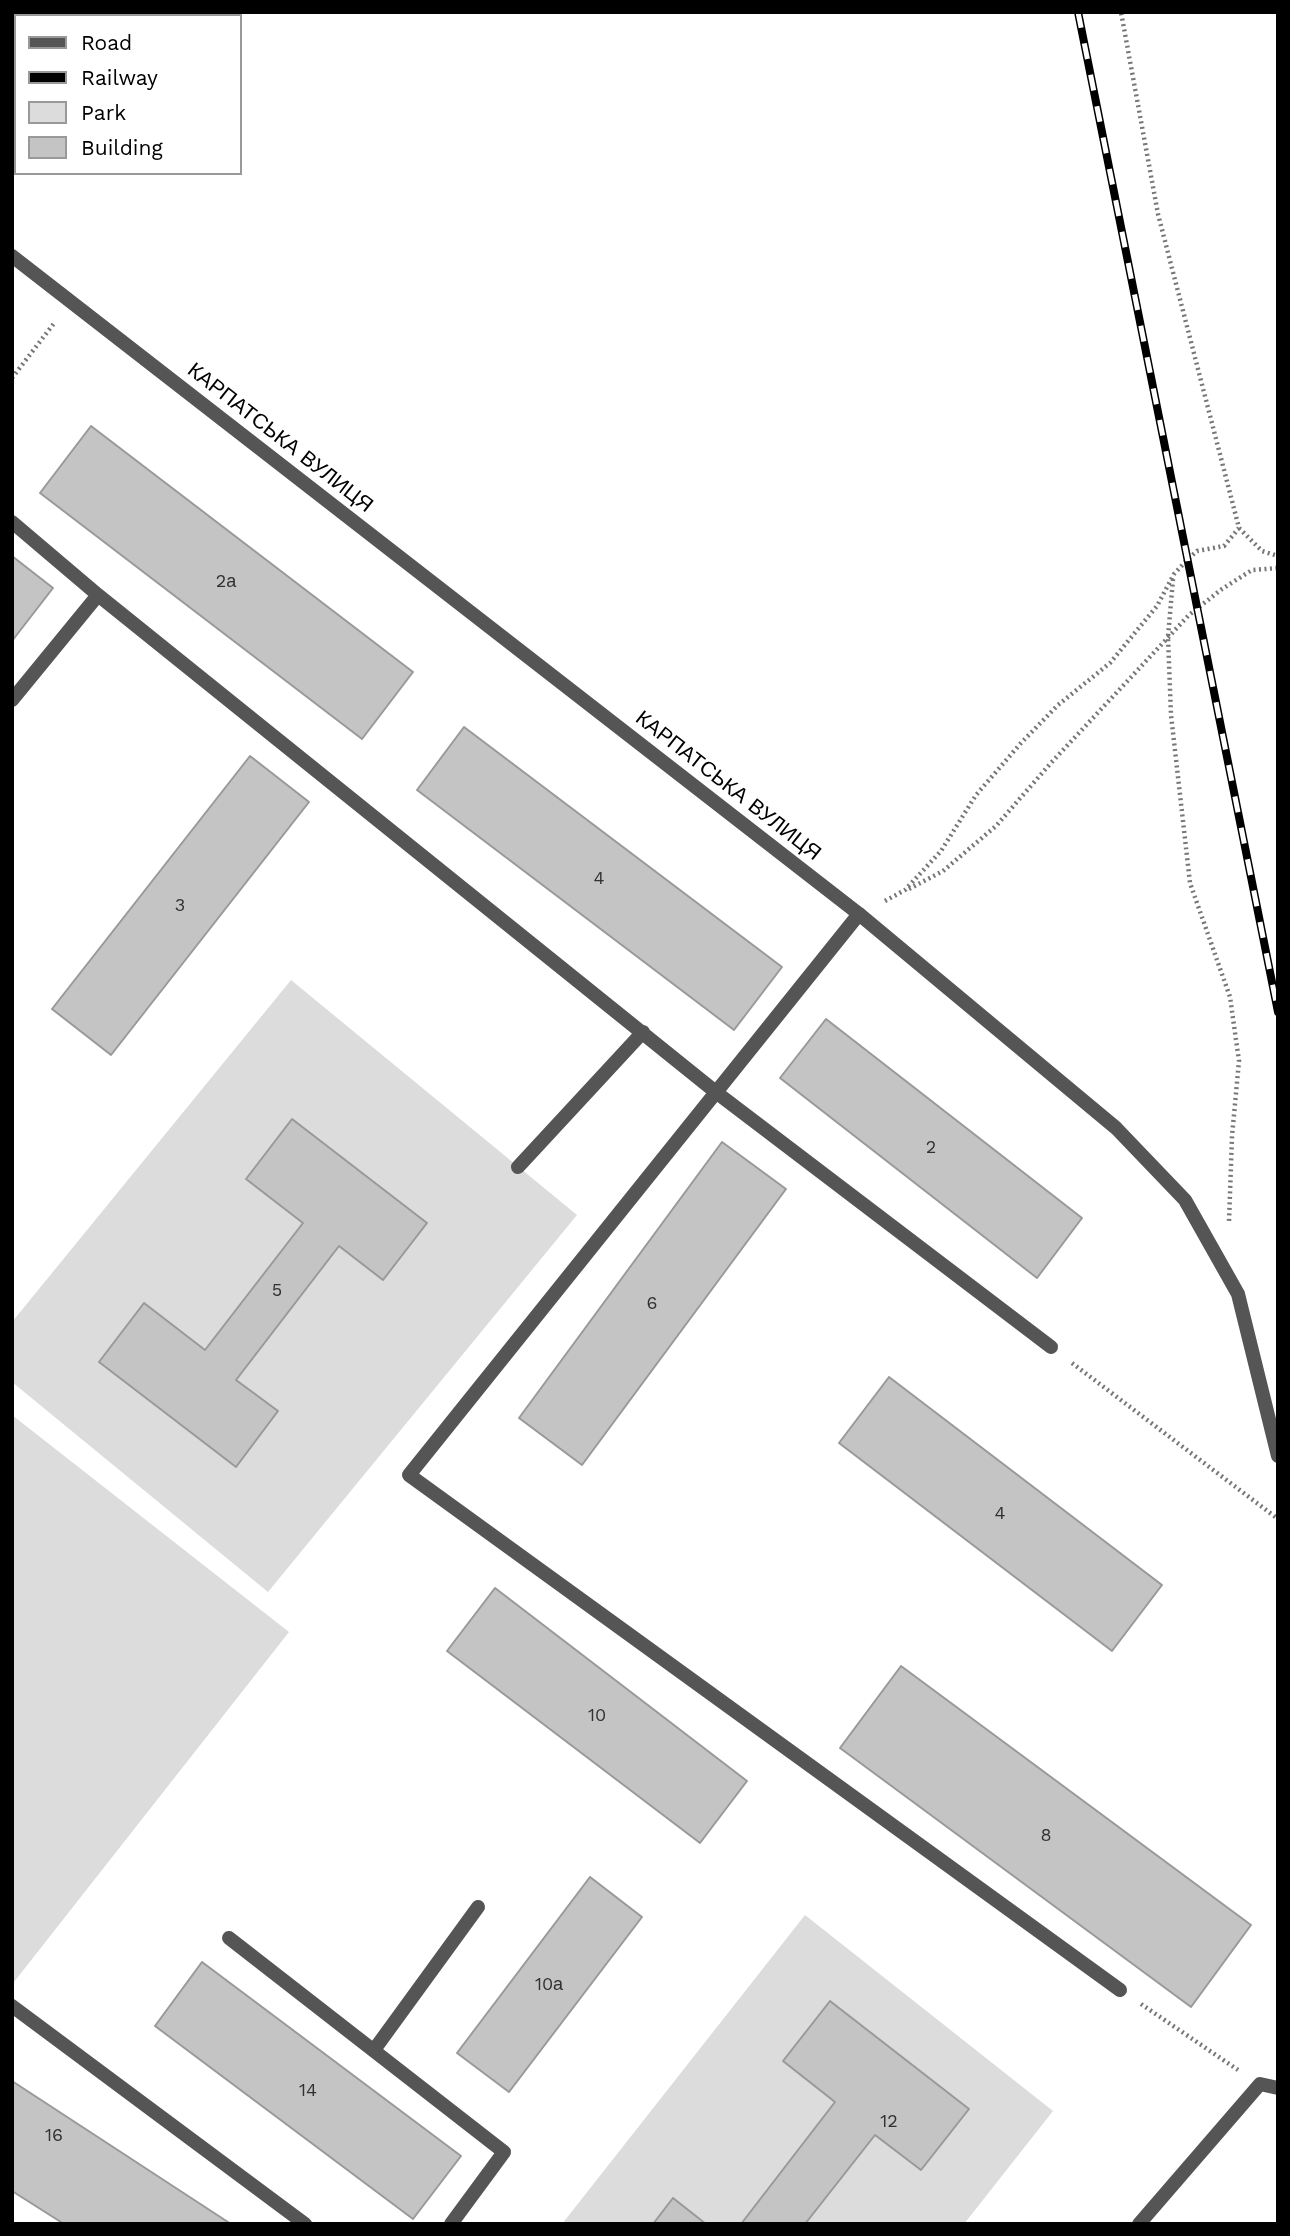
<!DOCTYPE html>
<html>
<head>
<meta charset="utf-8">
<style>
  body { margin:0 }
  #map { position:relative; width:1290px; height:2236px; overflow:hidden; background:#fff; font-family:"Work Sans",sans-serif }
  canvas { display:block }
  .frame { position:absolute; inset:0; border:14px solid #000; pointer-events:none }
  .legend { position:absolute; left:14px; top:14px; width:228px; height:161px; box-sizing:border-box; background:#fff; border:2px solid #999; margin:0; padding:9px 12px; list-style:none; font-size:21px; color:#000 }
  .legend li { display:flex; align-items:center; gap:14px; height:35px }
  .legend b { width:35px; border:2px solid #999 }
</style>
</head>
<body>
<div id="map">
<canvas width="1290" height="2236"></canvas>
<div class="frame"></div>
<ul class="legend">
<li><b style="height:9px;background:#555"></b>Road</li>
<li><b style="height:9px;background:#000"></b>Railway</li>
<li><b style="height:19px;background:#dcdcdc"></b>Park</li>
<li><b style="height:19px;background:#c4c4c4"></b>Building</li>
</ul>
</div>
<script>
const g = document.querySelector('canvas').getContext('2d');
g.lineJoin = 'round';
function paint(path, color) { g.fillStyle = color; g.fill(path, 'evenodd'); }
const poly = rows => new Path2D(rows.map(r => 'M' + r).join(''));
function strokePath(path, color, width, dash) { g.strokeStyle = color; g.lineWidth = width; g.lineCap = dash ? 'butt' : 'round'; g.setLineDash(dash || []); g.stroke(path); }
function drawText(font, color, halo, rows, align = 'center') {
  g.font = font + ' "Work Sans",sans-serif'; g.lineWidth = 5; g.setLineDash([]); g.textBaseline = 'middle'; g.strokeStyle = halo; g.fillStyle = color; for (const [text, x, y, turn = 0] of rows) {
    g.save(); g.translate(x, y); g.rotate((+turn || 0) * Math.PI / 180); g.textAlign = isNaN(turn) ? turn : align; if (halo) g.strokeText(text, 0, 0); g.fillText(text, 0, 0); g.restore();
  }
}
paint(poly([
  [291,980,577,1215,268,1592,12,1382,12,1322],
  [12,1415,289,1632,14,1982,12,1980],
  [805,1915,1053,2111,964,2224,562,2224]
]), '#dcdcdc');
const building = poly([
  [91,426,413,672,362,739,40,493,91,426],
  [12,556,53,588,12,641,12,556],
  [464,727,782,967,734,1030,417,790,464,727],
  [250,756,309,802,111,1055,52,1009,250,756],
  [826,1019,1082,1218,1037,1278,780,1078,826,1019],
  [292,1119,427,1223,383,1280,339,1246,236,1380,278,1411,236,1467,99,1362,144,1303,205,1350,303,1223,246,1179,292,1119],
  [722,1142,786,1189,582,1465,519,1418,722,1142],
  [889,1377,1162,1585,1112,1651,839,1443,889,1377],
  [495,1588,747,1781,700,1843,447,1651,495,1588],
  [901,1666,1251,1925,1191,2007,840,1748,901,1666],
  [590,1877,642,1917,509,2092,457,2053,590,1877],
  [202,1962,461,2156,413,2219,155,2026,202,1962],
  [830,2001,969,2109,921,2170,875,2135,805,2224,741,2224,835,2102,783,2061,830,2001],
  [12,2081,231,2224,64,2224,12,2191,12,2081],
  [673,2198,706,2224,653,2224,673,2198]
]);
paint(building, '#c4c4c4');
strokePath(building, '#999', 2);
strokePath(poly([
  [12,378,55,322],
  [1239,528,1262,551,1278,556],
  [1173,579,1168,637,1171,715,1190,883,1230,997,1239,1061,1232,1136,1229,1222],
  [909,889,943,871,996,826,1050,764,1189,615,1222,589,1252,570,1278,568],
  [885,901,905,890,941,851,976,795,1021,743,1058,705,1110,663,1157,606,1174,574,1187,560,1197,551,1224,546,1239,528,1158,214,1121,12],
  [1072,1363,1278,1519],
  [1141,2004,1238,2070]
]), '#777', 4.5, [2, 3.5]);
strokePath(poly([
  [12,522,98,595,717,1093,1051,1347],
  [12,700,98,595],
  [859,914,409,1475,1120,1990],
  [518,1167,643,1032],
  [229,1938,504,2152,451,2224],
  [12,2006,305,2224],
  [374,2050,478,1907]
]), '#555', 14);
strokePath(poly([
  [12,256,859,914,1116,1128,1185,1200,1238,1294,1278,1456],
  [1139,2224,1260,2084,1278,2088]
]), '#555', 14);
const rail = poly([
  [1078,12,1278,1012]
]);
strokePath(rail, '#000', 8);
strokePath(rail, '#fff', 5, [16]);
drawText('18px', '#313131', null, [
  ["2а",226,582],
  ["4",599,879],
  ["3",180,906],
  ["2",931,1148],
  ["5",277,1291],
  ["6",652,1304],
  ["4",1000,1514],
  ["10",597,1716],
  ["8",1046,1836],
  ["10а",549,1985],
  ["14",308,2091],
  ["12",889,2122],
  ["16",54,2136]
]);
drawText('21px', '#000', '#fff', [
  ["КАРПАТСЬКА ВУЛИЦЯ",280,438,38],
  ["КАРПАТСЬКА ВУЛИЦЯ",728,786,38]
]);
</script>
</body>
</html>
